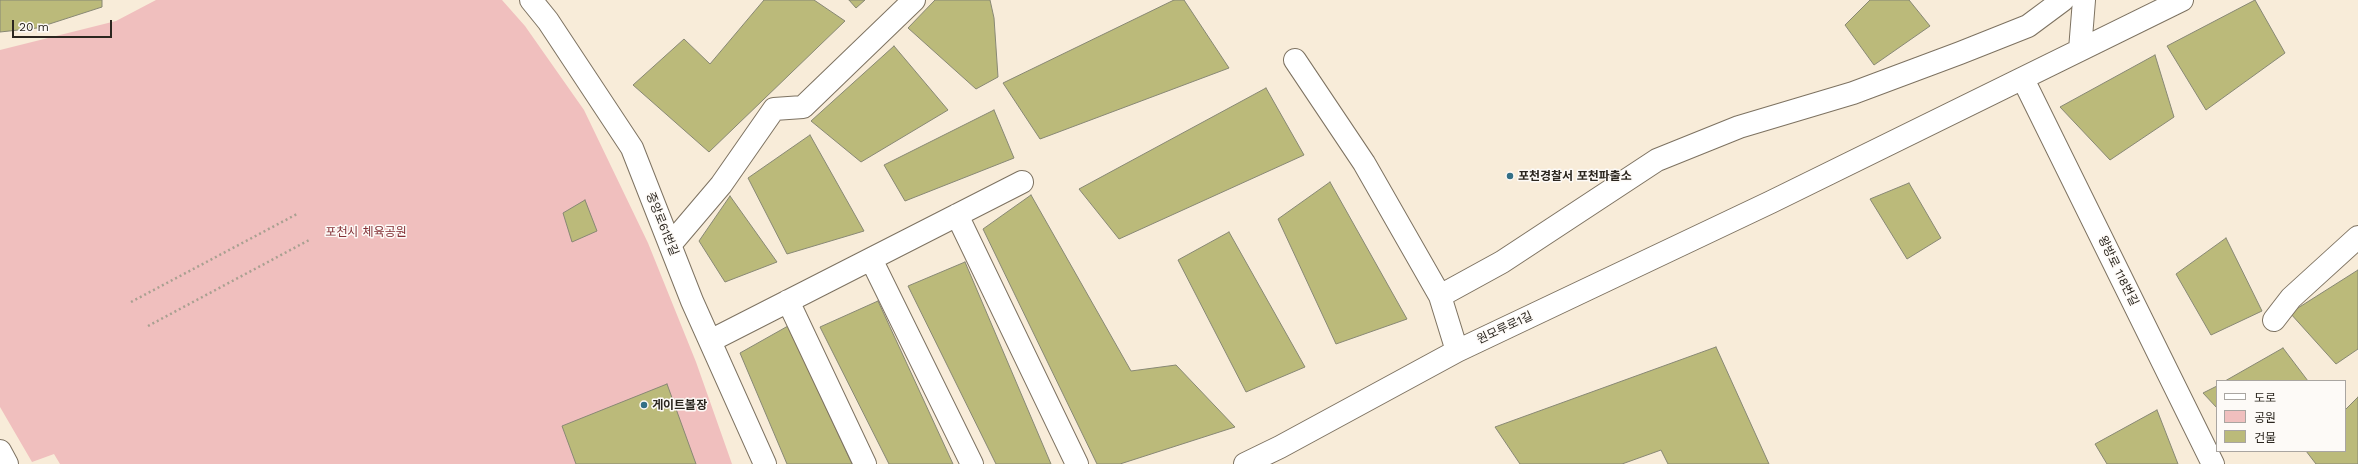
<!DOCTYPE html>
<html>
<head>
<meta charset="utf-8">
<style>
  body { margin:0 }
  #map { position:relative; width:2358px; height:464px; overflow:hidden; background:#f8ecd9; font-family:"Work Sans","Noto Sans KR",sans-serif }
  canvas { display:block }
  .legend { position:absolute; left:2216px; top:380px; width:130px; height:72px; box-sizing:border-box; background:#fdfaf7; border:1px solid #a9a5a1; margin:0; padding:5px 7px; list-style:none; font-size:12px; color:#2b261f }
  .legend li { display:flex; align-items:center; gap:8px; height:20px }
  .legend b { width:20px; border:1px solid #a9a5a1 }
  .scale { position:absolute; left:12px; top:20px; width:100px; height:18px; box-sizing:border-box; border:2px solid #2b261f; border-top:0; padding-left:5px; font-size:12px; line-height:14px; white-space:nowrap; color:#2b261f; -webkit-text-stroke:3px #fdfaf7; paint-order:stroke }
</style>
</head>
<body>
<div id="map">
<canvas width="2358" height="464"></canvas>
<ul class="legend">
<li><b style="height:5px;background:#fff"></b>도로</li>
<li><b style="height:11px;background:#f0bfbe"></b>공원</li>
<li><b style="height:11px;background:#bbba7a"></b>건물</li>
</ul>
<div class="scale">20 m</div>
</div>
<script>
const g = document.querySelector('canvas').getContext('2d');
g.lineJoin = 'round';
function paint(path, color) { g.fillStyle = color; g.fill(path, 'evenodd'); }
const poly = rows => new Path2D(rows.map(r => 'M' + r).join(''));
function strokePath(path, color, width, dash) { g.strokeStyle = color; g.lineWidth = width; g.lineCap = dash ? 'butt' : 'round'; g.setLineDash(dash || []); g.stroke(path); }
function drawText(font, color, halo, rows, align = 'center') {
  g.font = font + ' "Work Sans","Noto Sans KR",sans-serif'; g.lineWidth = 3; g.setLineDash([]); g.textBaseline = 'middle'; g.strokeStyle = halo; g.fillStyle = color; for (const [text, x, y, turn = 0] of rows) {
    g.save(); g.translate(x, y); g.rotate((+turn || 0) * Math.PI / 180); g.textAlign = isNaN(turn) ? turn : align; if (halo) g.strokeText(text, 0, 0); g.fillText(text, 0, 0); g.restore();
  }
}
paint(poly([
  [156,0,502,0,525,26,584,110,648,243,696,362,732,464,60,464,54,454,32,462,0,407,0,50,116,21]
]), '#f0bfbe');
const building = poly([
  [0,0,102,0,102,7,37,28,0,32,0,0],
  [764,0,814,0,845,21,709,152,633,85,684,39,710,64,764,0],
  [849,0,865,0,856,8,849,0],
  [935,0,990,0,994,18,998,77,976,89,908,28,935,0],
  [1174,0,1184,0,1229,68,1040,139,1003,83,1174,0],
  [1870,0,1909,0,1930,26,1874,65,1845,25,1870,0],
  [2255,0,2285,53,2206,110,2167,46,2255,0],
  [894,46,948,110,861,162,811,121,894,46],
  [2155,55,2174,117,2110,160,2060,107,2155,55],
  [1266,88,1304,155,1119,239,1079,189,1266,88],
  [994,110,1014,158,905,201,884,165,994,110],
  [810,135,864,231,787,254,748,178,810,135],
  [1330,182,1407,319,1336,344,1278,219,1330,182],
  [1909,183,1941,238,1907,259,1870,199,1909,183],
  [1031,195,1131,371,1176,365,1235,427,1120,464,1097,464,983,229,1031,195],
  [730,196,777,262,725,282,699,241,730,196],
  [585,200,597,231,572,242,563,213,585,200],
  [1229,232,1305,367,1246,392,1178,260,1229,232],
  [2226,238,2262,311,2211,335,2176,274,2226,238],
  [965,262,1051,464,996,464,908,286,965,262],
  [2358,270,2358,349,2336,364,2290,313,2358,270],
  [878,301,953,464,889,464,820,327,878,301],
  [788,326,852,464,787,464,740,353,788,326],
  [1716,347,1769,464,1668,464,1661,450,1622,464,1520,464,1495,427,1716,347],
  [2283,348,2308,381,2225,381,2283,348],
  [667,384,696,464,576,464,562,426,667,384],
  [2217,386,2217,408,2203,393,2217,386],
  [2358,397,2358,464,2316,464,2306,451,2345,451,2345,410,2358,397],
  [2157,410,2178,464,2107,464,2095,444,2157,410]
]);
paint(building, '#bbba7a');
strokePath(building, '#888874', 1);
const minor = poly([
  [531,0,548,21,632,148,692,301,765,464],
  [2080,50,2084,0],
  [1295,60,1364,163,1440,296],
  [2023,79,2213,464],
  [957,215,1077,464],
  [670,245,721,185,774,109,803,107,914,0],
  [871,259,972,464],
  [788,301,865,464],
  [2274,320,2291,298,2358,237],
  [710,341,1022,182],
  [1457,351,1440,296,1502,262,1657,160,1739,127,1853,93,1960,53,2028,26,2063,0],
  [0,451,7,464],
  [1245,464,1280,447,1457,351,1771,202,2182,0]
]);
strokePath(minor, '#7d7261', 24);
strokePath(poly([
  [131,302,297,214],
  [148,326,311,239]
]), '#a9a091', 2.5, [2, 3]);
strokePath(minor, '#fff', 22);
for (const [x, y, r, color] of [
  [1510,176,4,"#336f86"],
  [644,405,4,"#336f86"]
]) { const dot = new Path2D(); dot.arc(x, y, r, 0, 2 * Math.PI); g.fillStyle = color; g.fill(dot); strokePath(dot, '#fdfaf7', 1.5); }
drawText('bold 12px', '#2b261f', '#fdfaf7', [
  ["포천경찰서 포천파출소",1518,176],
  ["게이트볼장",652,405]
], 'left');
drawText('12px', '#2b261f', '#fdfaf7', [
  ["중앙로61번길",662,224,68],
  ["왕방로 118번길",2118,271,64],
  ["원모루로1길",1505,328,-25]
]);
drawText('12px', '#833036', '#fdfaf7', [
  ["포천시 체육공원",366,232]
]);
</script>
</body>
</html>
